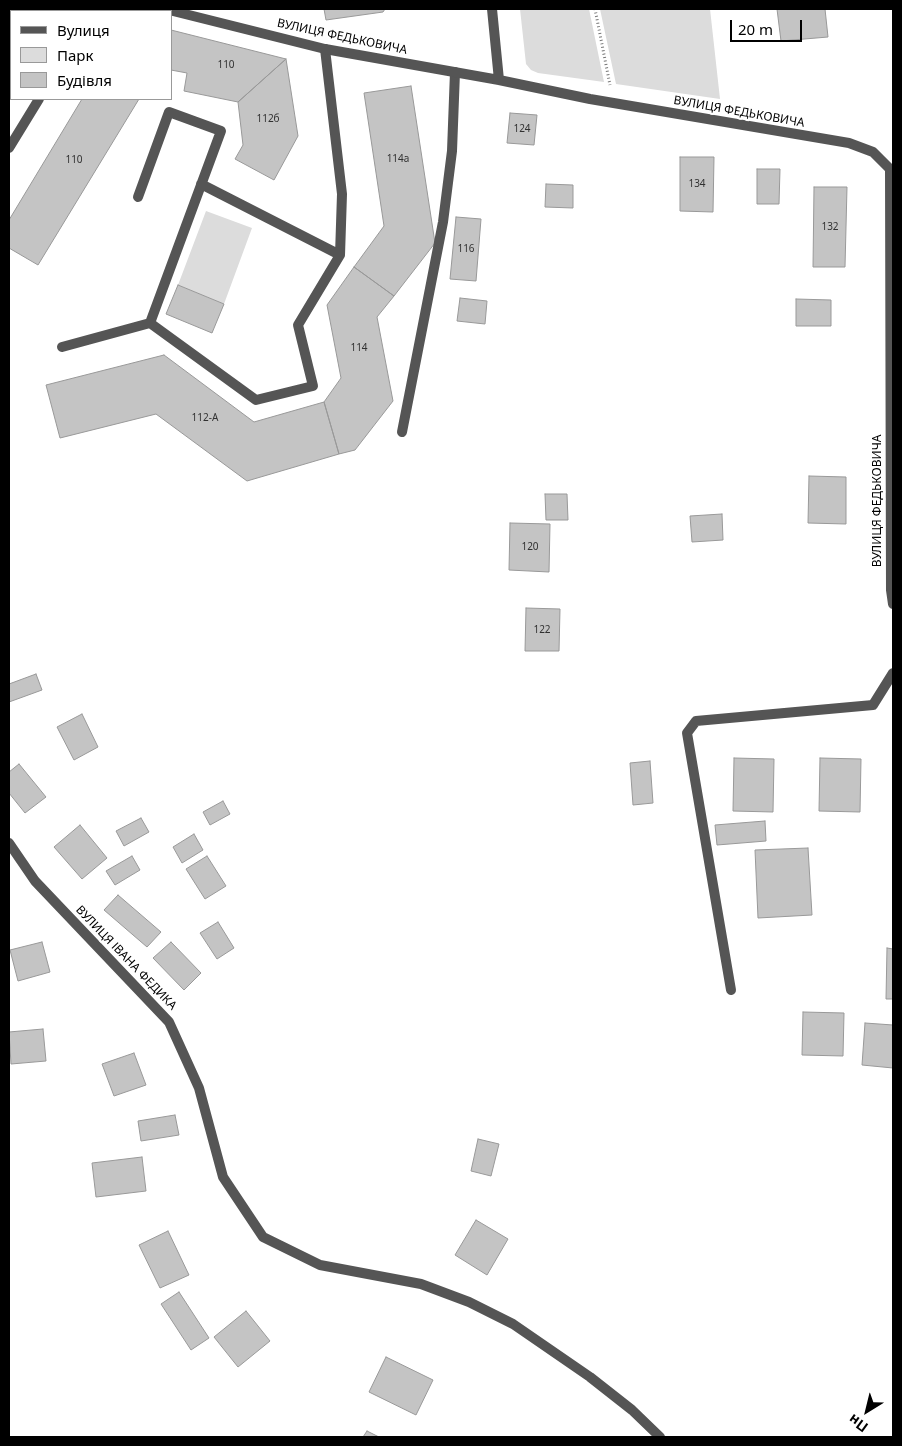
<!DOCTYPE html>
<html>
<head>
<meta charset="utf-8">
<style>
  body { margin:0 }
  #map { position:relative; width:902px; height:1446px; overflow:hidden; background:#fff; font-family:"Noto Sans",sans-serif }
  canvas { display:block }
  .frame { position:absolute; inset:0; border:10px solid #000; pointer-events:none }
  .legend { position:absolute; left:10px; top:10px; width:162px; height:90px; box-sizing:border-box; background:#fff; border:1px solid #999; margin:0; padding:6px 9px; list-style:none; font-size:15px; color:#000 }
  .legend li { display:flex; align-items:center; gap:10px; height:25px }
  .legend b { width:25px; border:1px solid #999 }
  .north { position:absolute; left:842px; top:1386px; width:50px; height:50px; -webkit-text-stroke:4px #fff; paint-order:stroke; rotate:216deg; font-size:14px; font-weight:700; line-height:20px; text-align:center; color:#000 }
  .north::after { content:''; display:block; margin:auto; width:18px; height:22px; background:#000; clip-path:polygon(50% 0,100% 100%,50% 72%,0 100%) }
  .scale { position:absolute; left:730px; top:20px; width:72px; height:22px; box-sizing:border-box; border:2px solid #000; border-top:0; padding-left:6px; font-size:15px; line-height:18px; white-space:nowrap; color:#000; -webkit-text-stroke:4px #fff; paint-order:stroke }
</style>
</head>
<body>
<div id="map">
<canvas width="902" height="1446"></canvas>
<div class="frame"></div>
<ul class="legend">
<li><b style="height:6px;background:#555"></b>Вулиця</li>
<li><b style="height:14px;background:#dcdcdc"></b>Парк</li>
<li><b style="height:14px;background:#c4c4c4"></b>Будівля</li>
</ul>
<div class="north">Пн</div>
<div class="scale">20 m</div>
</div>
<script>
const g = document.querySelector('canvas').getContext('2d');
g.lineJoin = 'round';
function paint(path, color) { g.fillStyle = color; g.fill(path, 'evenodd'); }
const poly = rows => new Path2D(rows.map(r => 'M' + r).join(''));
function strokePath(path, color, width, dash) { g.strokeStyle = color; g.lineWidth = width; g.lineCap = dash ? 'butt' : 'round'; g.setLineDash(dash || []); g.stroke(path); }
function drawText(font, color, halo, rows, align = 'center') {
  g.font = font + ' "Noto Sans",sans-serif'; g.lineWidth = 4.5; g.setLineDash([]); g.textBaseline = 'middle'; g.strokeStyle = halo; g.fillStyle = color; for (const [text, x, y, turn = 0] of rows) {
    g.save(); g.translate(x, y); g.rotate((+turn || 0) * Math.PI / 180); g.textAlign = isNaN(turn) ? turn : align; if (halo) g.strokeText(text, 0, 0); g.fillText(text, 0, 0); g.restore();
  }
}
paint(poly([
  [520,9,589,9,604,82,538,73,531,70,526,64],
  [600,9,710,9,720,99,616,84],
  [206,211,252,228,224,304,178,285]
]), '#dcdcdc');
const building = poly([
  [27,9,48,9,50,10,49,11,26,11,27,9],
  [324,9,385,9,383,12,326,20,324,9],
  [777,9,831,9,825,9,828,37,781,41,777,9],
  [171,30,286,59,238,102,184,91,187,73,171,70,171,30],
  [286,59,298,136,274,180,235,159,243,145,238,102,286,59],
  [411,86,435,243,394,296,354,267,384,226,364,93,411,86],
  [82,99,139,99,38,265,9,248,9,220,82,99],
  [510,113,537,115,534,145,507,143,510,113],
  [680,157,714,157,713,212,680,211,680,157],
  [757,169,780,169,779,204,757,204,757,169],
  [546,184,573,185,573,208,545,207,546,184],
  [814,187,847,187,845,267,813,267,814,187],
  [456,217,481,219,476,281,450,279,456,217],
  [354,267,394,296,377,317,393,401,355,450,339,454,324,402,341,378,327,305,354,267],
  [178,285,224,304,212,333,166,314,178,285],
  [460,298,487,301,485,324,457,321,460,298],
  [796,299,831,300,831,326,796,326,796,299],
  [164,355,254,422,324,402,339,454,247,481,156,414,60,438,46,385,164,355],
  [809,476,846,477,846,524,808,523,809,476],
  [545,494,567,494,568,520,546,520,545,494],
  [722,514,723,540,692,542,690,516,722,514],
  [510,523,550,524,549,572,509,570,510,523],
  [526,608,560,609,559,651,525,651,526,608],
  [36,674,42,690,9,702,9,684,36,674],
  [82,714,98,747,74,760,57,727,82,714],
  [734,758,774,759,773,812,733,811,734,758],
  [820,758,861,759,860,812,819,811,820,758],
  [650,761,653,803,633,805,630,763,650,761],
  [19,764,46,797,25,813,9,793,9,772,19,764],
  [223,801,230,814,210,825,203,812,223,801],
  [141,818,149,832,124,846,116,831,141,818],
  [765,821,766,841,717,845,715,825,765,821],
  [80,825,107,858,82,879,54,847,80,825],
  [194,834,203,850,182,863,173,847,194,834],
  [808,848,812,915,758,918,755,850,808,848],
  [132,856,140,870,115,885,106,871,132,856],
  [207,856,226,886,205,899,186,869,207,856],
  [118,895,161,932,147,947,104,910,118,895],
  [218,922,234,948,217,959,200,933,218,922],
  [42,942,50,972,18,981,10,950,42,942],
  [171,942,201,973,184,990,153,958,171,942],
  [887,948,893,949,893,999,886,999,887,948],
  [803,1012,844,1013,843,1056,802,1055,803,1012],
  [865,1023,893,1025,893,1068,862,1065,865,1023],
  [43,1029,46,1061,11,1064,9,1032,43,1029],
  [134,1053,146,1085,114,1096,102,1064,134,1053],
  [175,1115,179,1135,141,1141,138,1121,175,1115],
  [478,1139,499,1144,491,1176,471,1171,478,1139],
  [142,1157,146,1191,96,1197,92,1163,142,1157],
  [476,1220,508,1239,487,1275,455,1255,476,1220],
  [168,1231,189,1275,160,1288,139,1245,168,1231],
  [179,1292,209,1338,191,1350,161,1304,179,1292],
  [246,1311,270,1341,238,1367,214,1337,246,1311],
  [386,1357,433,1380,416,1415,369,1392,386,1357],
  [367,1431,379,1437,363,1437,367,1431]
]);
paint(building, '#c4c4c4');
strokePath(building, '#999', 1);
strokePath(poly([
  [595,9,610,85]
]), '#777', 3, [1, 2.5]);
strokePath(poly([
  [92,11,94,9],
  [9,148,39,99],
  [201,184,340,255],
  [138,197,169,112,221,131,150,323],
  [62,347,150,323,256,400,313,386,298,325,340,255,342,194,325,49],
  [402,432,443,222,452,151,455,72],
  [731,990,687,733,696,721,873,705,893,673]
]), '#555', 10);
strokePath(poly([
  [165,9,325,49,499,80,590,99,849,143,873,152,890,169,891,590,893,604],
  [492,9,499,80],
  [9,843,35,881,169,1022,199,1088,223,1177,263,1237,320,1265,421,1284,469,1302,513,1324,590,1377,632,1410,660,1437]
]), '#555', 10);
drawText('10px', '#313131', null, [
  ["110",226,65],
  ["112б",268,119],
  ["124",522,129],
  ["114а",398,159],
  ["110",74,160],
  ["134",697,184],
  ["132",830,227],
  ["116",466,249],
  ["114",359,348],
  ["112-А",205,418],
  ["120",530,547],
  ["122",542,630]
]);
drawText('12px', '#000', '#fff', [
  ["ВУЛИЦЯ ФЕДЬКОВИЧА",342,37,12],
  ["ВУЛИЦЯ ФЕДЬКОВИЧА",739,112,10],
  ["ВУЛИЦЯ ФЕДЬКОВИЧА",878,501,-90],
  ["ВУЛИЦЯ ІВАНА ФЕДИКА",126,958,46]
]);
</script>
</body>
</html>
